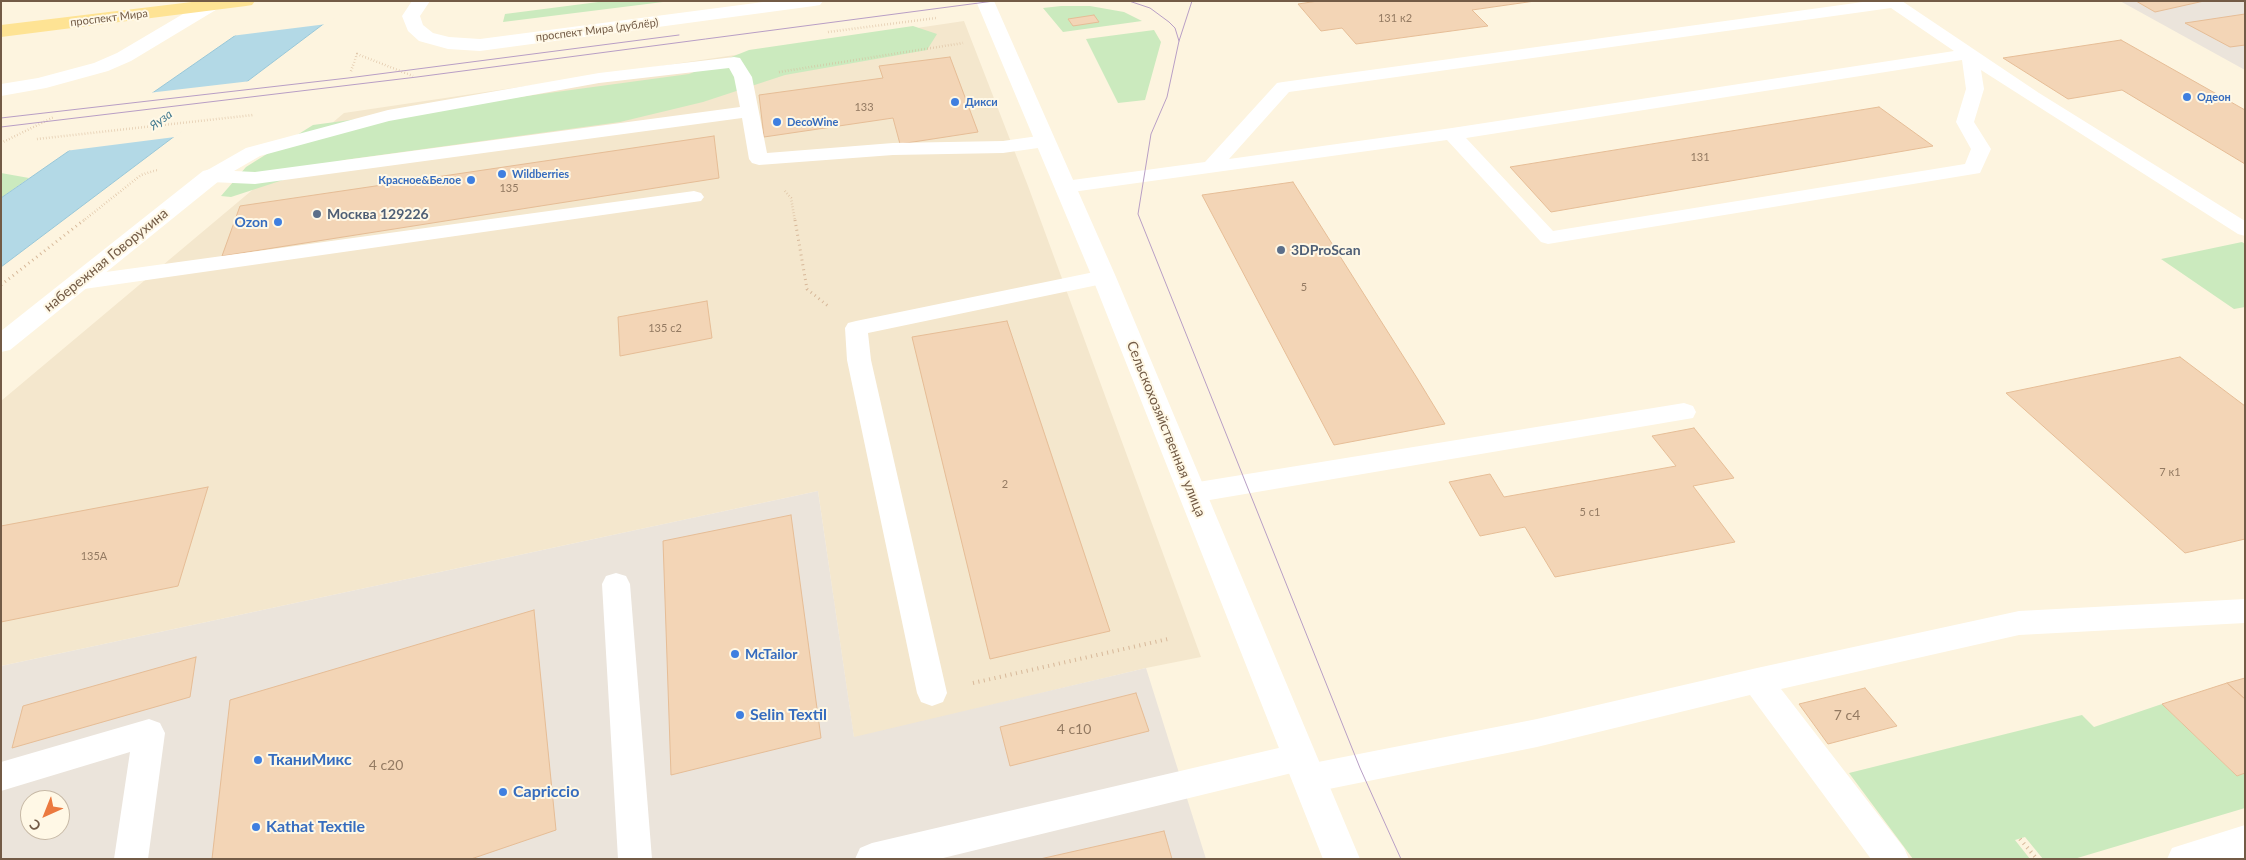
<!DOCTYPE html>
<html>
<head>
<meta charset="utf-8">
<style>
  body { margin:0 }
  #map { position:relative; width:2246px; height:860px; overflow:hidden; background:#fdf4df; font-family:Lato,sans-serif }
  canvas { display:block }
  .frame { position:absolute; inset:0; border:2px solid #735b46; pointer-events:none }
  .north { position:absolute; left:20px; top:790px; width:50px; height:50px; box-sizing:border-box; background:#fff8e6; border:1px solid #c7b9a6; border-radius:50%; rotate:224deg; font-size:14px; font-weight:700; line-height:20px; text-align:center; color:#735b46 }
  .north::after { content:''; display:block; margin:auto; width:18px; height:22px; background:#eb793f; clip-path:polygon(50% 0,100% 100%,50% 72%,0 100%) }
</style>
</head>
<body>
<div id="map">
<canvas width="2246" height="860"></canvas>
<div class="frame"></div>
<div class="north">С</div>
</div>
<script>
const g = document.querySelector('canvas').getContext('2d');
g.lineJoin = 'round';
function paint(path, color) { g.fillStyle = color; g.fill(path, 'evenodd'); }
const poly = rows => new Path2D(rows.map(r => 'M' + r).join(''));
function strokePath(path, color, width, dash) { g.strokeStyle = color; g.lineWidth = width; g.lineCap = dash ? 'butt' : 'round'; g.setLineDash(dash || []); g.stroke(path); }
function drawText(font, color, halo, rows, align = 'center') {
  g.font = font + ' Lato,sans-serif'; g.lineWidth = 4; g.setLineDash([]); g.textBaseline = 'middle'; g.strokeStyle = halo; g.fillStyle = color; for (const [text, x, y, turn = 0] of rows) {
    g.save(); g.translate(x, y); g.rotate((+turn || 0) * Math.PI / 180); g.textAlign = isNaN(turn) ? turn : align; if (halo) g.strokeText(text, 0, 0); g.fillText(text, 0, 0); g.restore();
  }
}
paint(poly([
  [964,21,1028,186,1201,657,1146,668,854,738,818,491,1,666,1,401,344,113]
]), '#f4e7cd');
paint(poly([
  [2120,1,2245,1,2245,70],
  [818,491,854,737,1146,668,1206,859,1,859,1,666],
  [30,800,60,800,60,830,30,830]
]), '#ebe4db');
paint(poly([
  [606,1,671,1,503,22,505,14],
  [1061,6,1090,6,1124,12,1142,21,1063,32,1043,8],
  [913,26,937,34,927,50,785,75,703,102,620,122,344,160,231,197,221,196,246,167,313,125,689,74,749,50],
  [1154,30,1161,42,1145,100,1118,103,1086,39],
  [1,173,29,178,1,198],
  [2242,242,2245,244,2245,307,2234,309,2161,259],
  [2162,704,2237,776,2245,773,2245,808,2074,859,2043,859,2025,837,2015,840,2030,859,1913,859,1849,773,2082,715,2094,727]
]), '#cbeabe');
const water = poly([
  [285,1,334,16,1,267,1,198,285,1]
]);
paint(water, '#b3d9e6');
strokePath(water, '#99c7d8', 1);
paint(poly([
  [281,1,357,1,327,24,231,36],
  [251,81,175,137,65,151,148,93]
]), '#fdf4df');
const building = poly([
  [1318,1,1535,1,1472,10,1488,26,1356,44,1342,28,1321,31,1298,4,1318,1],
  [2136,1,2204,1,2155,12,2136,1],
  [2245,14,2245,45,2230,47,2185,23,2245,14],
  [1094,15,1099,22,1073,26,1068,19,1094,15],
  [2121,40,2245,110,2245,164,2122,90,2068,99,2003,58,2121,40],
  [950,57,978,132,900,144,893,118,764,137,759,95,883,78,879,66,950,57],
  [1879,107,1933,146,1551,212,1510,167,1879,107],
  [714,136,719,178,222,256,240,206,714,136],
  [1293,182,1417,378,1445,424,1334,445,1202,195,1293,182],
  [707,301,712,338,620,356,618,317,707,301],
  [1007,321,1110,631,990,659,912,337,1007,321],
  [2180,357,2245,406,2245,539,2185,553,2006,393,2180,357],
  [1694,428,1734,478,1693,486,1735,542,1555,577,1525,527,1480,536,1449,482,1490,474,1504,497,1676,466,1652,436,1694,428],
  [208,487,178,586,1,622,1,526,208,487],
  [791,515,821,738,671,775,663,541,791,515],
  [534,610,556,830,471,859,212,859,230,700,534,610],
  [196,657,190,697,12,748,23,706,196,657],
  [2245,678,2245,699,2227,683,2245,678],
  [2227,683,2245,699,2245,773,2237,776,2162,704,2227,683],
  [1865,688,1897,726,1828,744,1799,704,1865,688],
  [1136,693,1149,731,1010,766,1000,727,1136,693],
  [1164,831,1172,859,1040,859,1164,831]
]);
paint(building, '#f3d5b6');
strokePath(building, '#e6bd96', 1);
strokePath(poly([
  [828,32,936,18],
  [351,71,357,54,413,76],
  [779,72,963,43],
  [37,139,253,115],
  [1,143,54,117],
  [785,191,791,198,795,221],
  [83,221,141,175,157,170]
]), '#d7b899', 2.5, [0.5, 2.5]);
strokePath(poly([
  [795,220,807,289,828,306],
  [1,285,84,220]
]), '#d7b899', 3, [1, 4]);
strokePath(poly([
  [973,683,1168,639],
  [2020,839,2037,859]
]), '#d7b899', 4, [1, 4.5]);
paint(poly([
  [1870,1,1902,1,2039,93,2245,221,2245,236,2238,234,1981,70,1984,89,1974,122,1991,149,1980,173,1548,244,1541,242,1447,140,1065,193,1058,191,1055,187,1058,183,1065,181,1205,162,1277,83,1283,82,1870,1],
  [1891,8,1954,51,1452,128,1229,159,1289,92,1891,8],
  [1962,60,1966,89,1956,122,1971,149,1965,164,1553,231,1466,138,1962,60],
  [734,57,740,58,752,77,767,153,893,143,1003,141,1045,135,1052,137,1055,141,1052,145,1045,147,1003,153,893,155,759,165,752,163,749,159,742,118,255,184,211,182,204,180,201,176,204,172,246,148,388,110,599,73,734,57],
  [729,68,734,77,740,107,255,172,234,171,260,156,389,121,599,83,729,68],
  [694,191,701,193,704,197,701,201,77,290,69,288,66,283,69,278,77,276,694,191],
  [1104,270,1112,272,1115,277,1112,282,868,333,871,360,947,693,943,702,932,706,921,702,917,693,847,360,845,328,848,323,856,321,1104,270],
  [1684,403,1693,406,1696,412,1693,418,1192,503,1183,500,1179,493,1183,486,1192,483,1684,403],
  [616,573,626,576,630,584,652,859,618,859,602,584,606,576,616,573],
  [2245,599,2245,623,2019,635,1781,689,1904,848,1909,859,1871,859,1750,695,1537,747,1309,793,1298,788,1293,778,1296,772,939,859,855,859,860,848,872,843,1300,743,1311,747,1316,757,1313,763,1537,719,1757,668,2019,611,2245,599],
  [149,719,160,723,165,733,148,859,114,859,130,752,1,791,1,762,149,719],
  [2245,825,2245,857,2238,859,2167,859,2172,848,2245,825]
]), '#fff');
paint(poly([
  [211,169,219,171,222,176,219,181,10,350,1,352,1,331,203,171,211,169]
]), '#fff');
paint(poly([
  [205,1,227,1,224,5,131,61,108,71,46,88,1,96,1,84,38,78,94,63,117,53,205,1],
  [412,1,430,1,420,16,423,25,433,33,449,37,480,39,771,1,823,1,820,5,814,6,480,51,448,49,419,41,408,31,402,16,412,1],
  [976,1,994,1,1116,277,1360,859,1323,859,1092,277,976,1]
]), '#fff');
paint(poly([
  [200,1,255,1,252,5,246,6,1,37,1,25,200,1]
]), '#fee394');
strokePath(poly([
  [1129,1,1150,8,1169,22,1175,28,1179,41],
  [1192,1,1179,41,1167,97,1151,134,1138,214,1360,768,1401,859],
  [1,118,348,78,679,35],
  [1,127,417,77,994,1]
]), '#b89ec5', 1);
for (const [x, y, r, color] of [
  [2187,97,5,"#3f7fe0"],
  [955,102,5,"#3f7fe0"],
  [777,122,5,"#3f7fe0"],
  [502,174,5,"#3f7fe0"],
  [471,180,5,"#3f7fe0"],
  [317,214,5,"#5c6f8a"],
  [278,222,5,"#3f7fe0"],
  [1281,250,5,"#5c6f8a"],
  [735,654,5,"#3f7fe0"],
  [740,715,5,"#3f7fe0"],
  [258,760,5,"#3f7fe0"],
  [503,792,5,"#3f7fe0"],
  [256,827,5,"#3f7fe0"]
]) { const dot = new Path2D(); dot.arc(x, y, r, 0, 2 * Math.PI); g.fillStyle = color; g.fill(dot); strokePath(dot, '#fff8e6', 2); }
drawText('11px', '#735b46', '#fff8e6', [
  ["проспект Мира",109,18,-7],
  ["проспект Мира (дублёр)",597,30,-7]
]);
drawText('11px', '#937a62', null, [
  ["131 к2",1395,18],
  ["133",864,107],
  ["131",1700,157],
  ["135",509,188],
  ["5",1304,287],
  ["135 с2",665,328],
  ["7 к1",2170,472],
  ["2",1005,484],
  ["5 с1",1590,512],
  ["135А",94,556]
]);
drawText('bold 11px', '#366cbe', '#fff8e6', [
  ["Одеон",2197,97],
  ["Дикси",965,102],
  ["DecoWine",787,122],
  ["Wildberries",512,174],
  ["Красное&Белое",461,180,"right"]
], 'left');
drawText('italic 12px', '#42798f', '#fff8e6', [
  ["Яуза",161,120,-37]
]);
drawText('bold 14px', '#4e5e75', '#fff8e6', [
  ["Москва 129226",327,214],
  ["3DProScan",1291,250]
], 'left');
drawText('bold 14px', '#366cbe', '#fff8e6', [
  ["Ozon",268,222],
  ["McTailor",745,654,"left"]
], 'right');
drawText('14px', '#735b46', '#fff8e6', [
  ["набережная Говорухина",106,260,-39],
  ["Сельскохозяйственная улица",1166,429,68]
]);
drawText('14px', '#937a62', null, [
  ["7 с4",1847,715],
  ["4 c10",1074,729],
  ["4 с20",386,765]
]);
drawText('bold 16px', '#366cbe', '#fff8e6', [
  ["Selin Textil",750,715],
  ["ТканиМикс",268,760],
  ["Capriccio",513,792],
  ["Kathat Textile",266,827]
], 'left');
</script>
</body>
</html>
